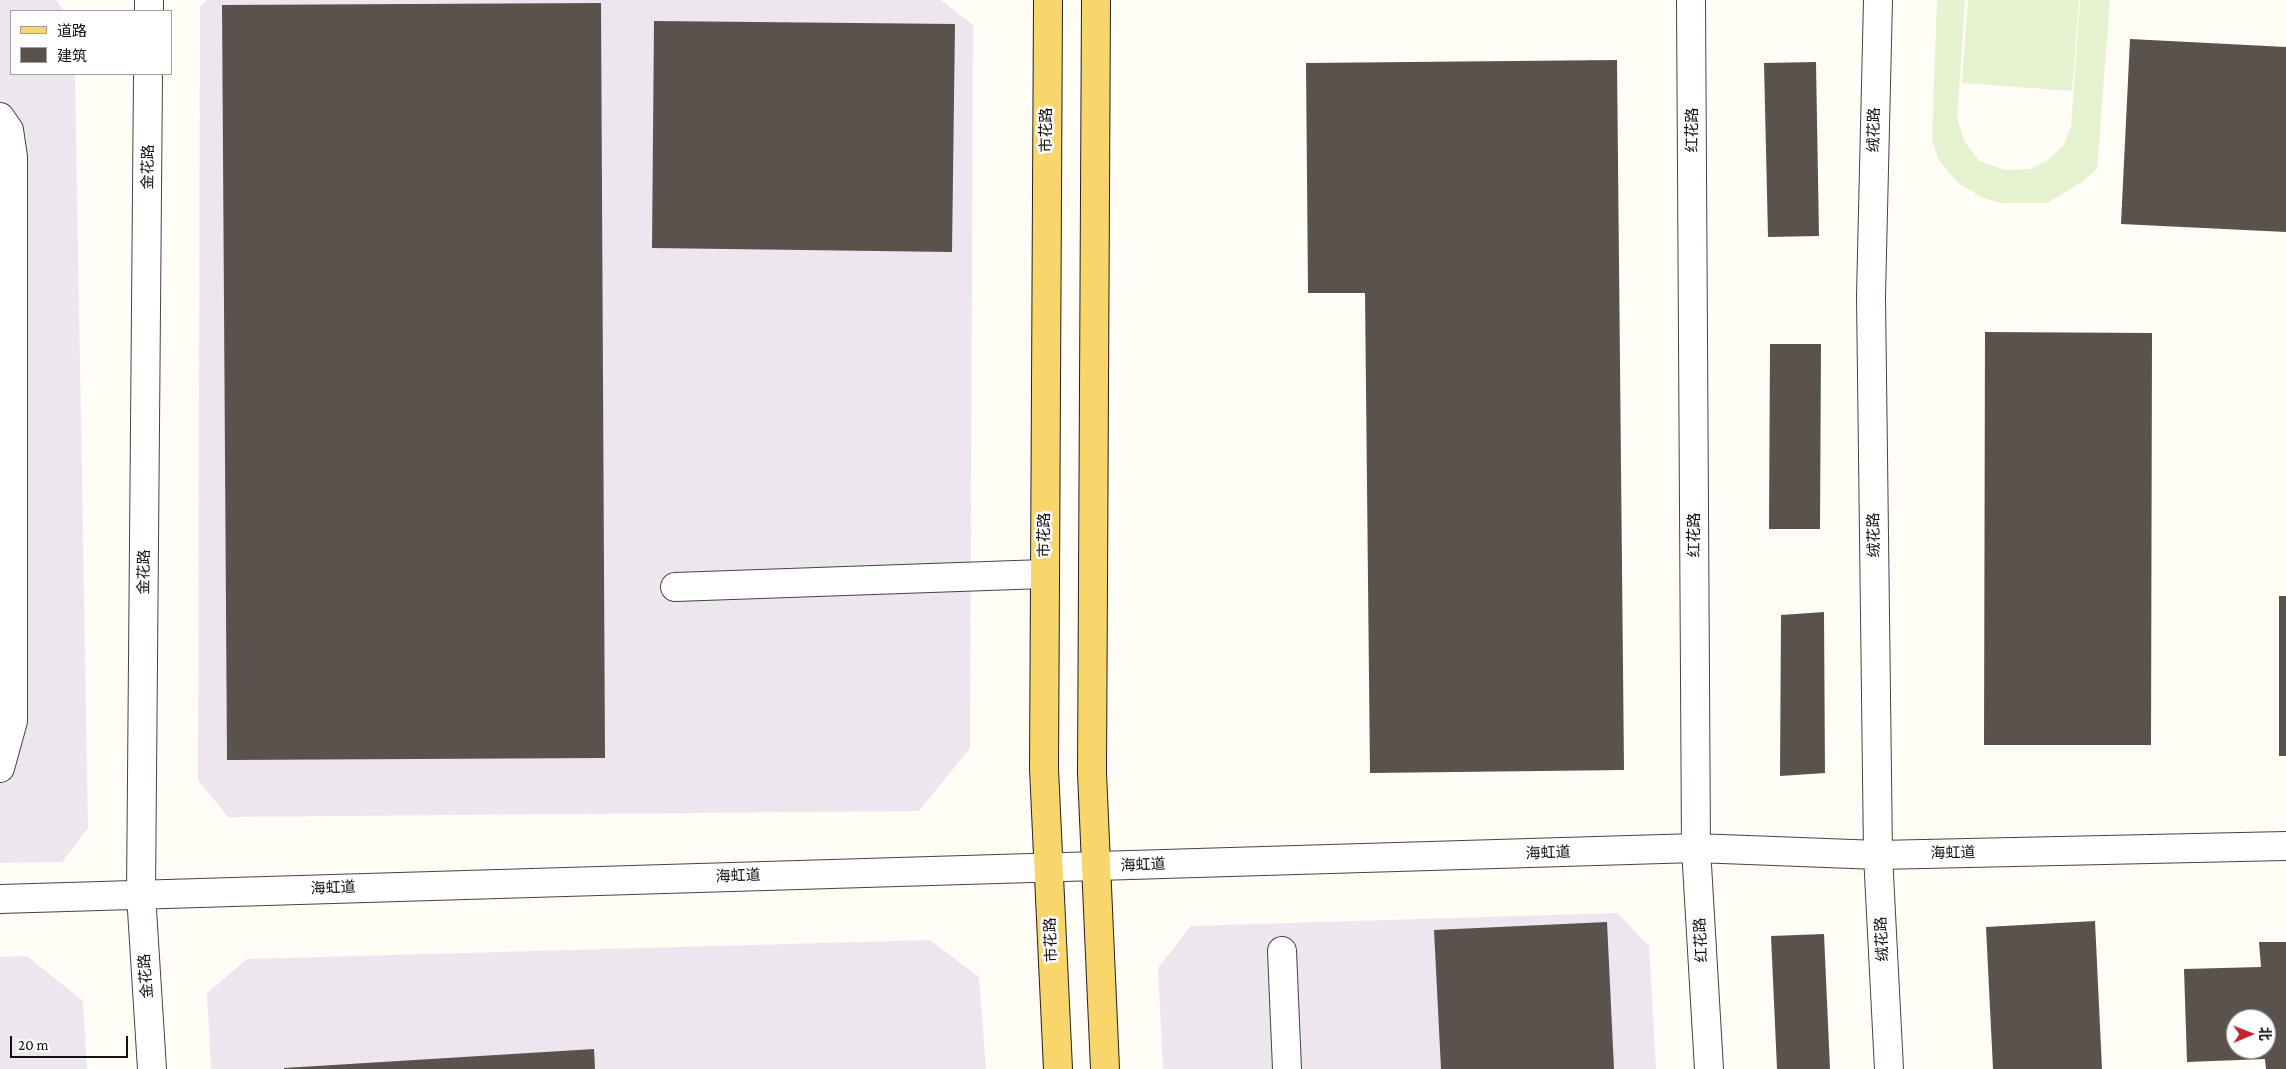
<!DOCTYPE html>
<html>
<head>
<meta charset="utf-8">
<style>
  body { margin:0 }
  #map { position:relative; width:2286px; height:1069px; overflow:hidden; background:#fffdf5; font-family:"Crimson Pro","Noto Sans SC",serif }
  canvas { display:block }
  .legend { position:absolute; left:10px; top:10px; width:162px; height:65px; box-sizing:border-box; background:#fff; border:1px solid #a0a0a0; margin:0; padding:6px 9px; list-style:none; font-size:15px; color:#111 }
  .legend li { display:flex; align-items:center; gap:10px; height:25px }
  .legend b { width:25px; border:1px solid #a0a0a0 }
  .north { position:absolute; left:2226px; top:1009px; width:50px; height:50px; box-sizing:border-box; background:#fff; border:1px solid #a0a0a0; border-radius:50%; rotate:89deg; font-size:14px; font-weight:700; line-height:20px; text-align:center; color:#111 }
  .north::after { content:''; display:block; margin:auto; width:18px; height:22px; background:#c4262e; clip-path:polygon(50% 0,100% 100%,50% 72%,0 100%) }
  .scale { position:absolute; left:10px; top:1036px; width:118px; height:22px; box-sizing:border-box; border:2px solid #111; border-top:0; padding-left:6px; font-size:15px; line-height:18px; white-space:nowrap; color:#111; -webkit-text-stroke:4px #fff; paint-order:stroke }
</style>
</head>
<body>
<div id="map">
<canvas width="2286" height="1069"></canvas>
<ul class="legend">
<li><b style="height:6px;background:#f9d66b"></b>道路</li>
<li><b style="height:14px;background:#5a524d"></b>建筑</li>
</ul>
<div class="north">北</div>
<div class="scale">20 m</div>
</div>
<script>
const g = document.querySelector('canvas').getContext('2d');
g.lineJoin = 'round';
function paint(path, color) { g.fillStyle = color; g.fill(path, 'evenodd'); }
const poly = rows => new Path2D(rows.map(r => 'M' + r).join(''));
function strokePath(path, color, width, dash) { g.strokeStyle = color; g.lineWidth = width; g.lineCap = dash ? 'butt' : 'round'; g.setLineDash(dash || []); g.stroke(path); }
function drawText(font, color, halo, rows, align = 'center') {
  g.font = font + ' "Crimson Pro","Noto Sans SC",serif'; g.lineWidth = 5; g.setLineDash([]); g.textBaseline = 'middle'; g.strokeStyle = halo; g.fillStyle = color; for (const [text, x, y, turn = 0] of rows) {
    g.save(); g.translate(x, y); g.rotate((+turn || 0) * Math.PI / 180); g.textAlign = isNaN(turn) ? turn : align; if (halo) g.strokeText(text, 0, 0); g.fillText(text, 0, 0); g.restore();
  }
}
paint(poly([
  [0,0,56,0,64,11,11,11,11,74,75,74,88,828,62,862,0,863],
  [208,0,941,0,973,25,970,748,919,811,228,817,198,780,200,6],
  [1617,913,1649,946,1656,1069,1163,1069,1158,968,1191,926],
  [930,940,979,977,986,1069,211,1069,207,993,247,959],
  [27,956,83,1001,87,1069,0,1069,0,957]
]), '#eee6ef');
paint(poly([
  [1937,0,1965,0,1957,119,1965,142,1979,161,2005,170,2030,169,2048,160,2063,146,2071,127,2080,0,2110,0,2097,169,2082,182,2047,203,2001,203,1983,198,1958,183,1939,161,1932,140],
  [1968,0,2079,0,2072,91,1962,83]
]), '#e6f2cf');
paint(poly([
  [601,3,605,758,227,760,222,5],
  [654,21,955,24,952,252,652,248],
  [2130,39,2286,47,2286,232,2121,224],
  [1617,60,1624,770,1370,773,1365,293,1308,293,1306,63],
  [1816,62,1819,236,1768,237,1764,63],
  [1985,332,2152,333,2151,745,1984,745],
  [1770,344,1821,344,1820,529,1769,529],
  [2279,596,2286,596,2286,756,2279,756],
  [1824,612,1825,773,1780,776,1781,615],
  [2095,921,2102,1069,1993,1069,1986,927],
  [1607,922,1614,1069,1441,1069,1434,930],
  [1824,934,1830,1069,1777,1069,1771,936],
  [2259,942,2286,942,2286,1069,2266,1069,2265,1059,2187,1062,2184,969,2261,967],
  [2236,1019,2266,1019,2266,1049,2236,1049],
  [594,1049,595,1069,284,1069,284,1068]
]), '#5a524d');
const minor = poly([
  [1691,0,1696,848,1709,1069],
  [1878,0,1871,296,1878,855,1889,1069],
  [149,11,149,0],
  [148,74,141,894,152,1069],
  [0,117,9,130,13,157,13,721,0,768],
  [675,587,1044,574],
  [0,899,1696,848,1878,855,2286,846],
  [1282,951,1287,1069]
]);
const major = poly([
  [1048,0,1044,769,1058,1069],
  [1096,0,1092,773,1105,1069]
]);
strokePath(minor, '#444', 30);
strokePath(major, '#222', 30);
strokePath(minor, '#fff', 28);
strokePath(major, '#f9d66b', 28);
drawText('15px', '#111', '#fff', [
  ["市花路",1046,130,-90],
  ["红花路",1692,130,-90],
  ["绒花路",1874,130,-89],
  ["金花路",148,167,-89],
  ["市花路",1044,535,-90],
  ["红花路",1694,535,-90],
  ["绒花路",1874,535,-91],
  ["金花路",144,572,-89],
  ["海虹道",1548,853,-2],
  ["海虹道",1953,853,-1],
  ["海虹道",1143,865,-2],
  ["海虹道",738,876,-2],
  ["海虹道",333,888,-2],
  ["绒花路",1882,939,-93],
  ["市花路",1051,940,-92],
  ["红花路",1701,940,-93],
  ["金花路",146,976,-94]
]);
</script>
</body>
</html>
